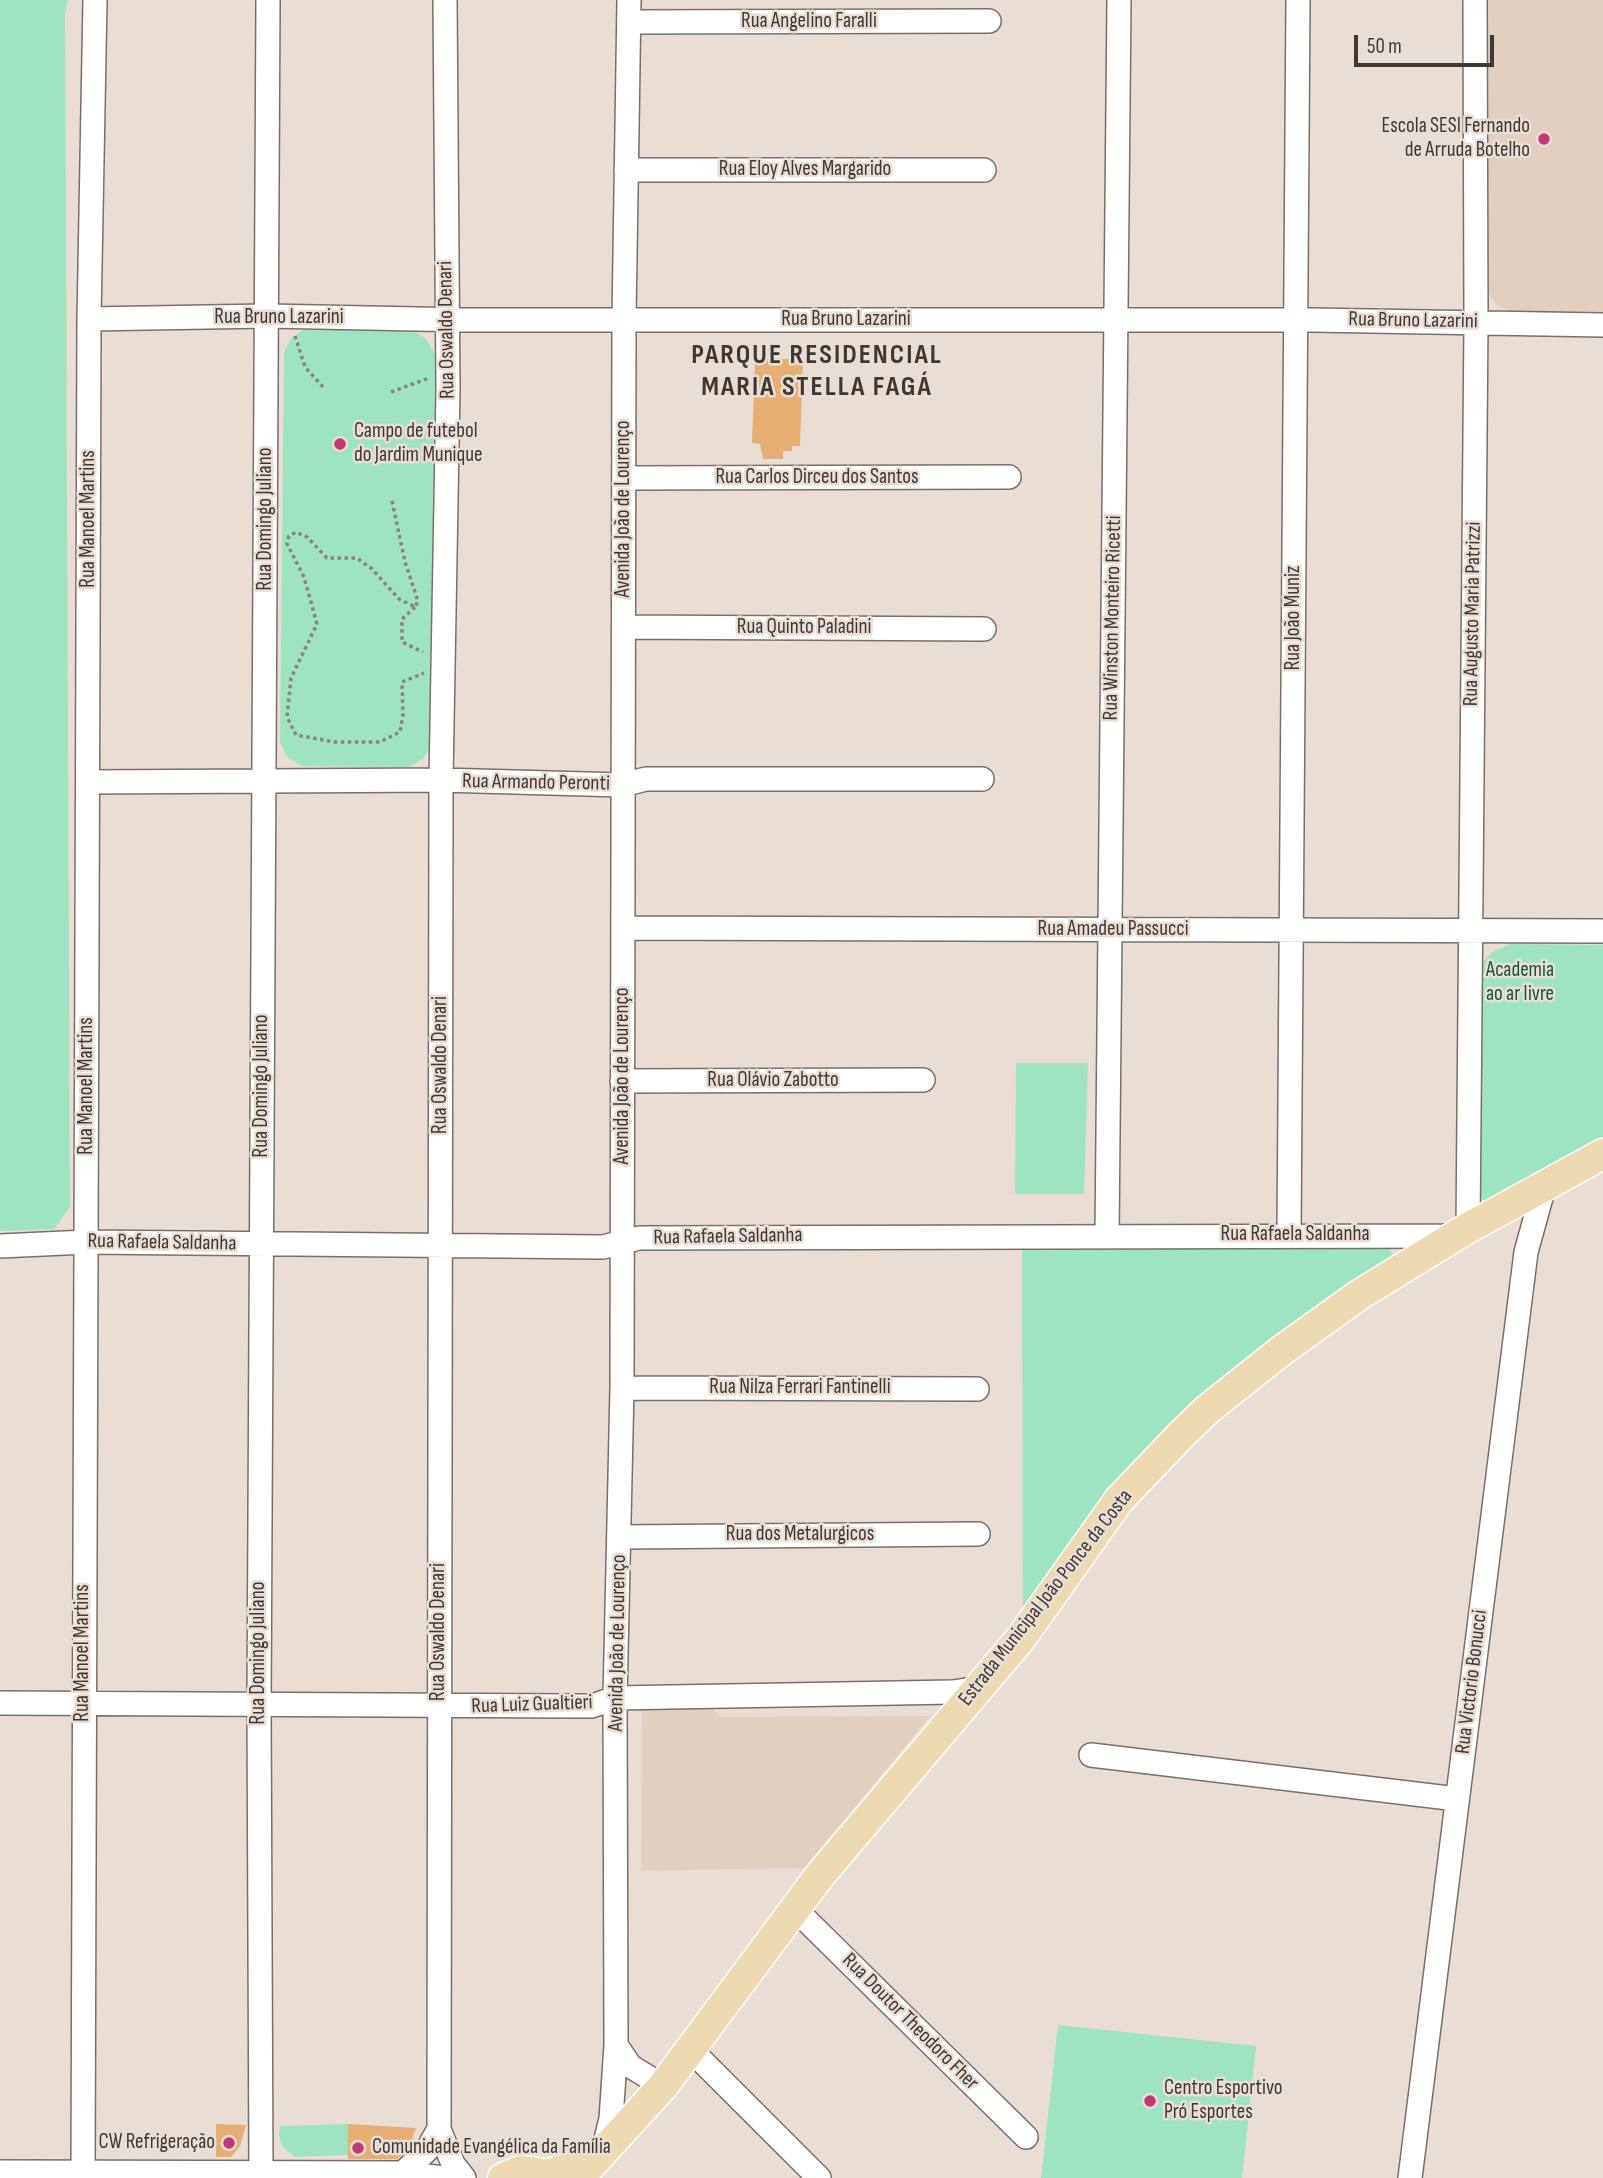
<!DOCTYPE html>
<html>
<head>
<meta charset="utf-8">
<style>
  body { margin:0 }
  #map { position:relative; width:1603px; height:2178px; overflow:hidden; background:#eaddd3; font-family:"Sofia Sans Condensed",sans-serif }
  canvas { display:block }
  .scale { position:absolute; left:1354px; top:35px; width:140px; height:32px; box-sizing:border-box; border:4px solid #3e3935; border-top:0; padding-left:9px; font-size:21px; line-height:24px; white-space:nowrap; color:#3e3935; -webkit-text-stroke:5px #eaddd3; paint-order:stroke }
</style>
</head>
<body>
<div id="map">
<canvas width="1603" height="2178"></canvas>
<div class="scale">50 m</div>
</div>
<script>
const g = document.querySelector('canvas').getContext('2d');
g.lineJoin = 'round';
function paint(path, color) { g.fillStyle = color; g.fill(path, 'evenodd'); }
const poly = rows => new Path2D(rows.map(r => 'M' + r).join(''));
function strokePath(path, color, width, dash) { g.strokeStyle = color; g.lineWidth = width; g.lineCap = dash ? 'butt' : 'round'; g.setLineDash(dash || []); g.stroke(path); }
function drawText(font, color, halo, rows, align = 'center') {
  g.font = font + ' "Sofia Sans Condensed",sans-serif'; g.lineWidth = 5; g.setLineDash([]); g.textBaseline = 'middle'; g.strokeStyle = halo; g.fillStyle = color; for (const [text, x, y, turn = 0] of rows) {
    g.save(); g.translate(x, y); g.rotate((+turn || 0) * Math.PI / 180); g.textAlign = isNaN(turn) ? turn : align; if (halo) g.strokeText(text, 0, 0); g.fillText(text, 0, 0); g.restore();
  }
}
paint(poly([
  [1486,0,1603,0,1603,312,1511,311,1497,305,1488,292],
  [710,1706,721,1717,930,1716,805,1868,641,1871,642,1708]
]), '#e2cfc0');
paint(poly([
  [0,0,68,0,65,13,70,1207,54,1229,0,1231],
  [305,329,412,330,426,339,435,354,432,745,423,759,409,767,302,766,288,758,280,743,284,353,291,338],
  [1511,944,1603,945,1603,1146,1492,1201,1483,1200,1479,1195,1481,964,1492,952],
  [1016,1063,1088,1063,1084,1194,1015,1194],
  [1022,1244,1388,1246,1394,1258,1259,1359,1023,1628],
  [1058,2025,1256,2046,1242,2178,1041,2178],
  [348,2124,348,2155,295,2157,282,2146,279,2134,280,2126]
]), '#9fe4c2');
paint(poly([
  [755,359,803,359,800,446,792,446,792,451,783,451,783,459,763,459,760,444,752,443],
  [216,2124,246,2125,240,2146,231,2157,216,2157],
  [348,2124,416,2128,409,2148,397,2159,348,2159]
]), '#e7ae73');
const minor = poly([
  [445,0,448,388,441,780,439,2129,453,2164,464,2178],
  [629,22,989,21],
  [626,170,984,170],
  [89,319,267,316,468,320,1312,320,1603,325],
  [625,478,1009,477],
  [624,627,984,629],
  [89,782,441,780,622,785,646,779,982,779],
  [624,928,1603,931],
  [622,1081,923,1080],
  [1468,1228,1476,322,1475,0],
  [1107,1235,1119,0],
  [1289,1235,1298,0],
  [0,1246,86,1242,603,1247,639,1238,1457,1236],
  [622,1388,977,1389],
  [621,1537,978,1534],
  [0,1703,577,1706,592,1706,615,1698,953,1692,979,1688],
  [1091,1755,1457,1799],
  [794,1908,1026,2137],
  [616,2045,630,2066,663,2086],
  [689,2048,819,2178],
  [603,2151,611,2119,616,2045,615,1698,622,1388,624,319,629,0],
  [0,2172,403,2173,443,2178],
  [261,2172,259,1706,268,0],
  [83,2173,89,319,95,0],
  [403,2173,427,2150,439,2129],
  [1410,2178,1526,1252,1544,1187]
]);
const major = poly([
  [531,2172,546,2175,592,2161],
  [503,2178,520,2171,531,2172,541,2178],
  [574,2178,588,2168,663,2086,821,1874,1021,1638,1119,1500,1181,1435,1208,1409,1281,1351,1359,1295,1468,1228,1603,1154]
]);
strokePath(minor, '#7a6f66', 26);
strokePath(major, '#fff', 33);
strokePath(poly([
  [295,336,305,367,323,387],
  [391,392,429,378],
  [392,501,405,562,418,601,415,607,399,599,372,569,357,558,327,558,307,537,296,532,289,536,287,544,304,577,317,624,291,678,287,717,296,735,335,742,380,742,400,732,403,715,402,682,424,673],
  [415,607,402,619,402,642,423,652]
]), '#8d847d', 3.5, [3.5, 3.5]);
strokePath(minor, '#fff', 23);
strokePath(major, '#eddab3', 30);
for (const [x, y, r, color] of [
  [1544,139,7,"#c13874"],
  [340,444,7,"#c13874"],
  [1150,2101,7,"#c13874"],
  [229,2143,7,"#c13874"],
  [358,2148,7,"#c13874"]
]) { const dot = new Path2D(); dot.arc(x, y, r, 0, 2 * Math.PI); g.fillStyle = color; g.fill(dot); strokePath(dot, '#eaddd3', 2.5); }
drawText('21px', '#3e3935', '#eaddd3', [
  ["Rua Angelino Faralli",809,22],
  ["Rua Eloy Alves Margarido",805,170],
  ["Rua Bruno Lazarini",279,318],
  ["Rua Bruno Lazarini",846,320],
  ["Rua Bruno Lazarini",1413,321,1],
  ["Rua Oswaldo Denari",447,330,-91],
  ["Rua Carlos Dirceu dos Santos",817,478],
  ["Avenida João de Lourenço",624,509,-90],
  ["Rua Manoel Martins",89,519,-90],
  ["Rua Domingo Juliano",266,519,-90],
  ["Rua Augusto Maria Patrizzi",1473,614,-89],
  ["Rua Winston Monteiro Ricetti",1113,618,-89],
  ["Rua João Muniz",1294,618,-90],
  ["Rua Quinto Paladini",804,628],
  ["Rua Armando Peronti",536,783,1],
  ["Rua Amadeu Passucci",1113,930],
  ["Rua Oswaldo Denari",441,1065,-90],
  ["Avenida João de Lourenço",623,1076,-90],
  ["Rua Olávio Zabotto",773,1081],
  ["Rua Manoel Martins",87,1086,-90],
  ["Rua Domingo Juliano",262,1086,-90],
  ["Rua Rafaela Saldanha",1295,1235],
  ["Rua Rafaela Saldanha",728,1237,-1],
  ["Rua Rafaela Saldanha",162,1243,1],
  ["Rua Nilza Ferrari Fantinelli",800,1388],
  ["Rua dos Metalurgicos",800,1535],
  ["Estrada Municipal João Ponce da Costa",1046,1598,-52],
  ["Rua Oswaldo Denari",439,1632,-90],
  ["Avenida João de Lourenço",618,1643,-89],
  ["Rua Manoel Martins",83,1653,-90],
  ["Rua Domingo Juliano",259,1653,-90],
  ["Rua Victorio Bonucci",1472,1682,-83],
  ["Rua Luiz Gualtieri",532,1705,-2],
  ["Rua Doutor Theodoro Fher",910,2022,45]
]);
drawText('21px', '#3e3935', '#eaddd3', [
  ["Escola SESI Fernando",1530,127,"right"],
  ["de Arruda Botelho",1530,151,"right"],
  ["Campo de futebol",354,432],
  ["do Jardim Munique",354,456],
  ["Centro Esportivo",1164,2089],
  ["Pró Esportes",1164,2113],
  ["CW Refrigeração",215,2143,"right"],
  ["Comunidade Evangélica da Família",372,2148]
], 'left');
drawText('21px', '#14563c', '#eaddd3', [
  ["Academia",1520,971],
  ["ao ar livre",1520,995]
]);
g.letterSpacing = '2px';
drawText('bold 28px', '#3e3935', '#eaddd3', [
  ["PARQUE RESIDENCIAL",817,356],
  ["MARIA STELLA FAGÁ",817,388]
]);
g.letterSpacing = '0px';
</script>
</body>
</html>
